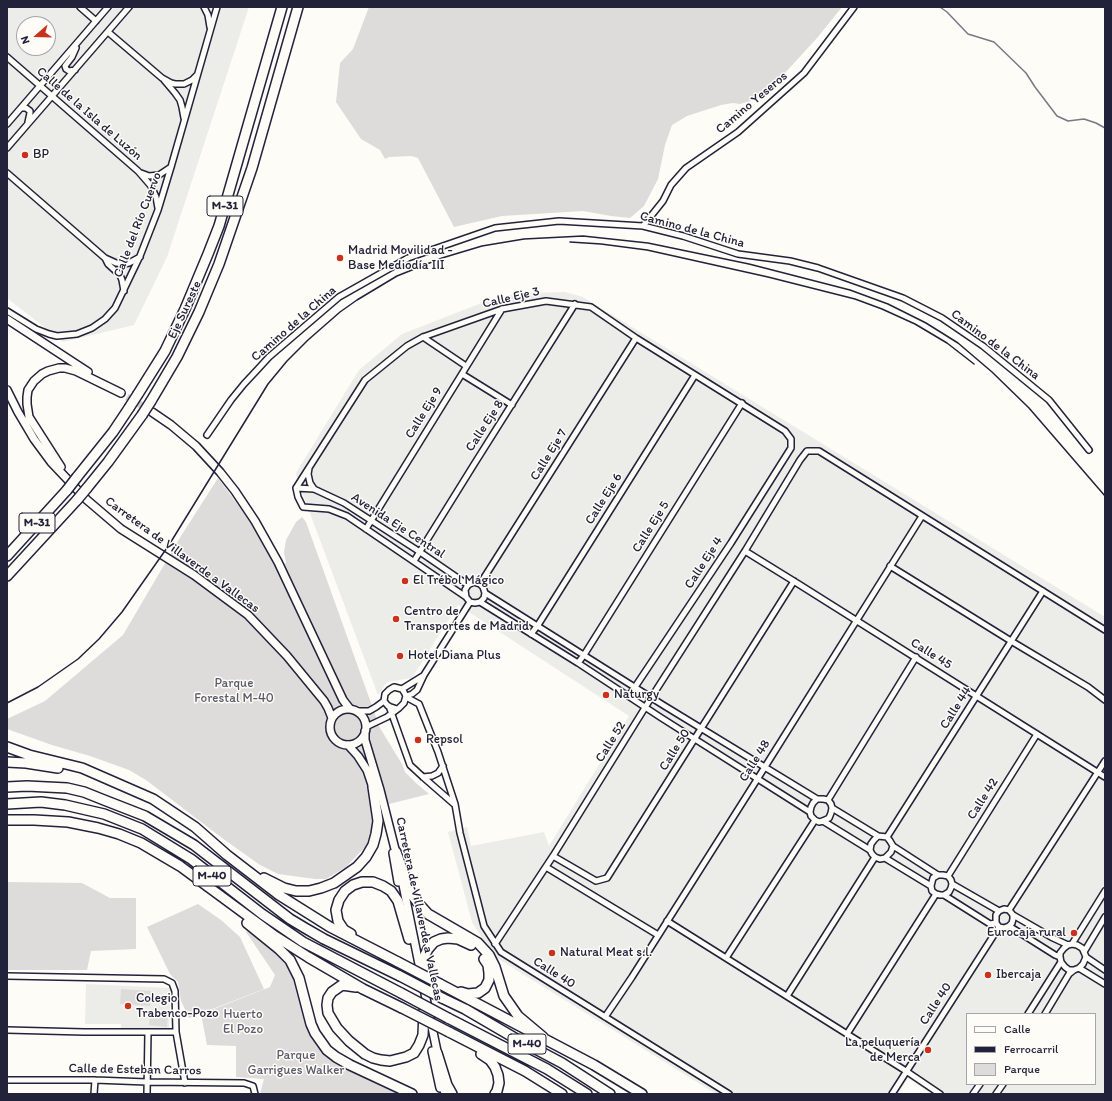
<!DOCTYPE html>
<html>
<head>
<meta charset="utf-8">
<style>
  body { margin:0 }
  #map { position:relative; width:1112px; height:1101px; overflow:hidden; background:#fdfcf7; font-family:Itim,sans-serif }
  canvas { display:block }
  .frame { position:absolute; inset:0; border:8px solid #22223b; pointer-events:none }
  .legend { position:absolute; left:966px; top:1013px; width:130px; height:72px; box-sizing:border-box; background:#fdfcf7; border:1px solid #a5a5ac; margin:0; padding:5px 7px; list-style:none; font-size:12px; color:#22223b }
  .legend li { display:flex; align-items:center; gap:8px; height:20px }
  .legend b { width:20px; border:1px solid #a5a5ac }
  .north { position:absolute; left:16px; top:16px; width:40px; height:40px; box-sizing:border-box; background:#fdfcf7; border:1px solid #a5a5ac; border-radius:50%; rotate:250deg; font-size:11px; font-weight:700; line-height:16px; text-align:center; color:#22223b }
  .north::after { content:''; display:block; margin:auto; width:14px; height:18px; background:#c8321e; clip-path:polygon(50% 0,100% 100%,50% 72%,0 100%) }
</style>
</head>
<body>
<div id="map">
<canvas width="1112" height="1101"></canvas>
<div class="frame"></div>
<ul class="legend">
<li><b style="height:5px;background:#fdfcf7"></b>Calle</li>
<li><b style="height:5px;background:#22223b"></b>Ferrocarril</li>
<li><b style="height:11px;background:#dddcdb"></b>Parque</li>
</ul>
<div class="north">N</div>
</div>
<script>
const g = document.querySelector('canvas').getContext('2d');
g.lineJoin = 'round';
function paint(path, color) { g.fillStyle = color; g.fill(path, 'evenodd'); }
const poly = rows => new Path2D(rows.map(r => 'M' + r).join(''));
function strokePath(path, color, width, dash) { g.strokeStyle = color; g.lineWidth = width; g.lineCap = dash ? 'butt' : 'round'; g.setLineDash(dash || []); g.stroke(path); }
function drawText(font, color, halo, rows, align = 'center') {
  g.font = font + ' Itim,sans-serif'; g.lineWidth = 3; g.setLineDash([]); g.textBaseline = 'middle'; g.strokeStyle = halo; g.fillStyle = color; for (const [text, x, y, turn = 0] of rows) {
    g.save(); g.translate(x, y); g.rotate((+turn || 0) * Math.PI / 180); g.textAlign = isNaN(turn) ? turn : align; if (halo) g.strokeText(text, 0, 0); g.fillText(text, 0, 0); g.restore();
  }
}
paint(poly([
  [7,7,249,7,167,257,134,325,63,342,7,298],
  [24,24,48,24,48,48,24,48],
  [565,292,583,297,1105,617,1105,1094,931,1094,908,1078,898,1094,716,1094,497,958,486,945,472,922,448,832,467,827,471,846,544,832,549,846,629,716,458,605,412,678,387,682,378,695,302,492,296,473,359,370,402,334,492,299,521,293],
  [967,1014,1095,1014,1095,1084,967,1084],
  [86,984,171,988,169,1028,121,1029,121,1024,85,1024]
]), '#ecece9');
paint(poly([
  [369,7,842,7,817,38,784,74,760,98,740,104,733,103,721,105,687,116,672,125,665,145,658,179,644,206,630,218,611,216,583,211,502,216,454,227,418,158,411,156,389,157,385,159,380,150,361,139,336,102,340,63,353,49],
  [218,478,250,521,277,568,286,563,284,552,286,540,296,522,302,517,306,522,380,728,402,764,405,772,416,783,429,794,373,808,371,834,367,845,346,867,326,879,315,879,278,874,260,865,222,838,146,780,129,770,90,756,52,745,7,729,7,719,45,701,123,635,181,536],
  [7,882,82,883,110,898,136,898,136,949,91,951,87,970,7,970],
  [198,904,221,920,240,937,264,989,189,1018,181,1001,178,982,170,974,147,927],
  [250,930,278,953,289,967,295,981,307,1026,314,1040,327,1055,403,1094,260,1094,264,1079,236,1077,236,1046,207,1045,201,1014,270,987,275,975,246,932],
  [121,989,151,991,150,1006,120,1004],
  [150,1011,168,1012,167,1027,149,1025]
]), '#dddcdb');
strokePath(poly([
  [940,7,947,12,968,34,994,42,1026,73,1035,87,1057,116,1068,121,1084,119,1096,123,1105,128]
]), '#787885', 1.5);
strokePath(poly([
  [127,397,151,411]
]), '#d1d0d1', 7, [7, 3.5]);
const minor = poly([
  [80,7,96,21],
  [204,7,208,15,210,27],
  [108,32,162,78,171,83,175,84,184,84,192,80,197,75],
  [7,57,138,171,151,186,156,197,158,208],
  [75,70,69,71,66,69,65,66,72,57,76,48],
  [164,80,175,93,180,100,182,107,184,118],
  [21,108,26,108,30,111,30,113,28,122],
  [7,124,108,7],
  [7,148,129,7],
  [7,173,105,258,108,264,120,275,122,280,124,291],
  [141,173,149,176,159,175,171,167],
  [643,226,663,201,671,185,686,168,738,132,804,73,854,7],
  [105,258,116,263,124,264,129,263,140,257],
  [7,311,36,329,49,334,57,336,77,334,92,328,105,319,115,308,140,256,158,210,171,167,217,7],
  [423,337,466,366],
  [462,374,512,405],
  [207,435,231,400,244,384,258,369,269,357,339,297,408,258,495,228,559,221,643,226,683,236,738,254,790,261,818,268,903,298,942,318,983,346,1049,400,1089,450],
  [309,468,308,474,310,483,314,489],
  [296,488,314,489,344,503,420,552,468,585],
  [366,529,502,309],
  [745,551,800,585,1105,777],
  [414,561,473,466,575,304],
  [890,566,1011,641,1088,687,1105,700],
  [480,584,636,338],
  [485,593,663,705,817,799],
  [466,597,347,516,329,509,303,507,298,497,296,488,365,380,407,346,423,337,502,309,546,301,591,307,636,338,785,431,791,439,791,448,731,543,629,696],
  [480,602,484,598,485,593,483,587,480,584,474,582,468,585,465,590,466,597,470,602,475,603,480,602,578,663,660,717,810,812],
  [531,634,538,625,695,375],
  [578,663,584,655,742,403],
  [402,689,423,676],
  [406,696,412,694,417,690,424,675,470,602],
  [406,697,419,704,438,752,455,804,460,833,484,926,501,952,729,1094],
  [389,706,410,765,423,777,454,804],
  [358,711,369,711,376,707,384,701],
  [366,727,387,717,399,708,404,703,406,696,404,692,402,689,394,687,389,690,385,694,384,701,388,706,397,709],
  [423,777,432,776,438,773,443,766],
  [828,800,916,657],
  [832,808,831,813,829,818,823,821,819,822,815,820,811,816,810,812,811,807,813,803,817,799,823,799,828,800,831,804,832,808,878,836,887,837,890,841,893,846,938,875,943,875,948,876,951,880,952,884,951,888,949,892,944,895,940,895,936,894,932,891,931,886,933,878,938,875],
  [823,821,870,850,872,854,875,857,880,859,885,858,931,886],
  [887,837,1043,591],
  [870,850,871,844,874,840,878,836],
  [553,856,596,881,607,878,794,581],
  [885,858,891,852,893,846],
  [546,867,658,935],
  [948,876,1037,734],
  [952,884,999,911],
  [944,895,990,924,996,923],
  [1009,910,1105,761],
  [1013,915,1013,919,1012,923,1009,926,1004,928,999,927,996,923,996,915,999,911,1004,909,1009,910,1013,915,1053,938,1068,945,1072,944,1077,945,1082,948,1084,952,1086,957,1083,964,1079,968,1074,970,1069,974,1045,1014],
  [667,921,906,1071,940,1094],
  [1009,926,1055,955,1060,957],
  [495,944,553,856,651,698,745,551,800,460,807,451,819,451,1105,630],
  [1072,944,1105,891],
  [1068,945,1064,948,1060,953,1060,957,1061,962,1065,967,1069,970,1074,970],
  [1084,952,1105,917],
  [1086,957,1105,970],
  [726,958,815,820],
  [1079,968,1105,984],
  [7,976,164,979,172,983,175,991,176,1032,185,1083],
  [787,996,875,857],
  [1028,1014,1061,962],
  [605,1017,632,977,758,778,922,516],
  [7,1030,84,1032,176,1032],
  [847,1034,936,894],
  [7,1080,95,1080,147,1082,244,1083,253,1086,255,1094],
  [94,1094,95,1080],
  [147,1094,148,1032],
  [892,1094,999,927],
  [973,1094,980,1084],
  [996,1094,1003,1084]
]);
const secondary = poly([
  [7,319,88,372],
  [7,390,18,412,34,439,51,462,87,500,121,529,194,575,248,615,287,656,324,701,328,708,332,718],
  [152,412,171,425,196,446,220,472,235,491,255,521,278,562,343,700,350,709],
  [61,467,29,417,27,404,27,397,28,390,34,381,42,374,48,371,59,368,65,368,76,371,121,393],
  '330 727a18 18 0 1 1 36 0a18 18 0 1 1-36 0Z',
  [365,731,365,740,380,790,397,857],
  [348,745,358,756,367,770,374,791],
  [393,853,398,882],
  [401,875,421,974],
  [423,984,438,1056],
  [432,1051,440,1088],
  [442,1080,445,1094]
]);
const motorway = poly([
  [138,394,165,351,185,309,208,254,219,226,282,7],
  [151,401,177,357,199,312,219,264,252,168,298,7],
  [77,477,113,432,129,408],
  [87,488,108,462,142,415],
  [7,556,67,490],
  [7,576,77,500],
  [7,747,29,755,82,768,153,799,195,827,227,855,279,895,330,927,398,962],
  [7,762,26,763,58,768],
  [7,787,27,786,67,788,84,792,104,800,145,816,194,845,290,919,305,928,324,939,400,976],
  [7,804,41,802,65,805,104,814,142,829,191,859,262,914,303,942,401,993],
  [7,820,34,820,68,822,98,828,119,834,141,843,180,866,275,936,308,957,363,989,402,1008],
  [396,852,411,894,419,904,428,914,478,943,489,955,495,967,504,996,518,1016,543,1037],
  [264,878,284,888,296,891,309,891,321,888,334,883,357,867,366,857,373,845,376,834,378,821,373,787],
  [247,923,279,949,290,960,299,978,311,1024,315,1033,327,1050,336,1057,350,1065,412,1094],
  [351,934,344,930,338,921,336,910,339,900,345,891,353,885,362,882,373,882,383,886,391,891,398,901,409,939],
  [422,984,424,957,428,949,434,942,441,939,448,938,458,939,471,945],
  [440,984,594,1065,642,1094],
  [356,987,342,985,332,992,328,998,327,1005,328,1013,337,1028,349,1041,365,1054,373,1058,381,1060,390,1061,406,1057,414,1053,419,1045,423,1035,424,1011],
  [461,992,468,994,478,993,485,988,489,980,489,973,488,965,484,959],
  [442,998,465,1009,513,1037,562,1063,610,1094],
  [448,1018,547,1069,587,1094],
  [449,1032,525,1071,562,1094],
  [437,1053,447,1085,452,1094],
  [481,1054,490,1060,495,1067,498,1075,499,1083,497,1091,495,1094]
]);
strokePath(minor, '#22223b', 8);
strokePath(secondary, '#22223b', 10);
strokePath(motorway, '#22223b', 12);
strokePath(minor, '#fdfcf7', 5);
strokePath(secondary, '#fdfcf7', 7);
strokePath(motorway, '#fdfcf7', 9);
strokePath(poly([
  [570,242,601,244,647,250,768,277,855,299,882,309,915,324,947,343,974,364],
  [7,703,38,687,78,659,99,639,122,612,169,545,268,384,287,361,308,340,340,312,357,300,397,276,442,258,482,246,524,239,583,236,648,243,749,264,850,290,888,304,926,323,958,343,992,372,1029,408,1105,496]
]), '#22223b', 1.5);
const motorwayBridge = poly([
  [129,408,138,394],
  [142,415,151,401],
  [67,490,77,477],
  [77,500,87,488],
  [398,962,440,984],
  [400,976,442,998],
  [401,993,448,1018],
  [402,1008,449,1032]
]);
strokePath(motorwayBridge, '#22223b', 12, []);
strokePath(motorwayBridge, '#fdfcf7', 9);
for (const [x, y, r, color] of [
  [25,155,4,"#c8321e"],
  [340,258,4,"#c8321e"],
  [405,581,4,"#c8321e"],
  [396,619,4,"#c8321e"],
  [400,656,4,"#c8321e"],
  [606,695,4,"#c8321e"],
  [418,740,4,"#c8321e"],
  [1074,933,4,"#c8321e"],
  [552,953,4,"#c8321e"],
  [988,975,4,"#c8321e"],
  [128,1006,4,"#c8321e"],
  [928,1050,4,"#c8321e"]
]) { const dot = new Path2D(); dot.arc(x, y, r, 0, 2 * Math.PI); g.fillStyle = color; g.fill(dot); strokePath(dot, '#fdfcf7', 1.5); }
for (const [x, y, w] of [
  [225,206,36],
  [37,523,36],
  [212,876,38],
  [527,1044,38]
]) { const box = new Path2D(); box.roundRect(x - w / 2, y - 10, w, 20, 3); g.fillStyle = '#fdfcf7'; g.fill(box); strokePath(box, '#22223b', 1); }
drawText('bold 12px', '#22223b', null, [
  ["M-31",225,206],
  ["M-31",37,523],
  ["M-40",212,876],
  ["M-40",527,1044]
]);
drawText('13px', '#22223b', '#fdfcf7', [
  ["Camino Yeseros",752,103,-40],
  ["Calle de la Isla de Luzón",89,114,41],
  ["Calle del Río Cuervo",138,225,-69],
  ["Camino de la China",692,230,15],
  ["Calle Eje 3",511,298,-13],
  ["Eje Sureste",185,310,-65],
  ["Camino de la China",294,324,-41],
  ["Camino de la China",995,345,37],
  ["Calle Eje 9",424,413,-58],
  ["Calle Eje 8",485,426,-57],
  ["Calle Eje 7",549,455,-58],
  ["Calle Eje 6",604,499,-58],
  ["Avenida Eje Central",398,526,33],
  ["Calle Eje 5",651,527,-58],
  ["Carretera de Villaverde a Vallecas",182,555,36],
  ["Calle Eje 4",704,563,-57],
  ["Calle 45",931,654,32],
  ["Calle 44",956,708,-58],
  ["Calle 52",611,742,-58],
  ["Calle 50",675,750,-58],
  ["Calle 48",755,761,-58],
  ["Calle 42",983,799,-58],
  ["Carretera de Villaverde a Vallecas",419,909,78],
  ["Calle 40",554,973,32],
  ["Calle 40",936,1004,-57],
  ["Calle de Esteban Carros",135,1070,1]
]);
drawText('13px', '#22223b', '#fdfcf7', [
  ["BP",33,155],
  ["Madrid Movilidad -",348,251],
  ["Base Mediodía III",348,266],
  ["El Trébol Mágico",413,581],
  ["Centro de",404,612],
  ["Transportes de Madrid",404,627],
  ["Hotel Diana Plus",408,656],
  ["Naturgy",614,695],
  ["Repsol",426,740],
  ["Eurocaja rural",1066,933,"right"],
  ["Natural Meat s.l.",560,953],
  ["Ibercaja",996,975],
  ["Colegio",136,999],
  ["Trabenco-Pozo",136,1014],
  ["La peluquería",920,1043,"right"],
  ["de Merca",920,1058,"right"]
], 'left');
drawText('13px', '#5a5a6b', '#fdfcf7', [
  ["Parque",234,684],
  ["Forestal M-40",234,699],
  ["Huerto",243,1015],
  ["El Pozo",243,1030],
  ["Parque",296,1056],
  ["Garrigues Walker",296,1071]
]);
</script>
</body>
</html>
